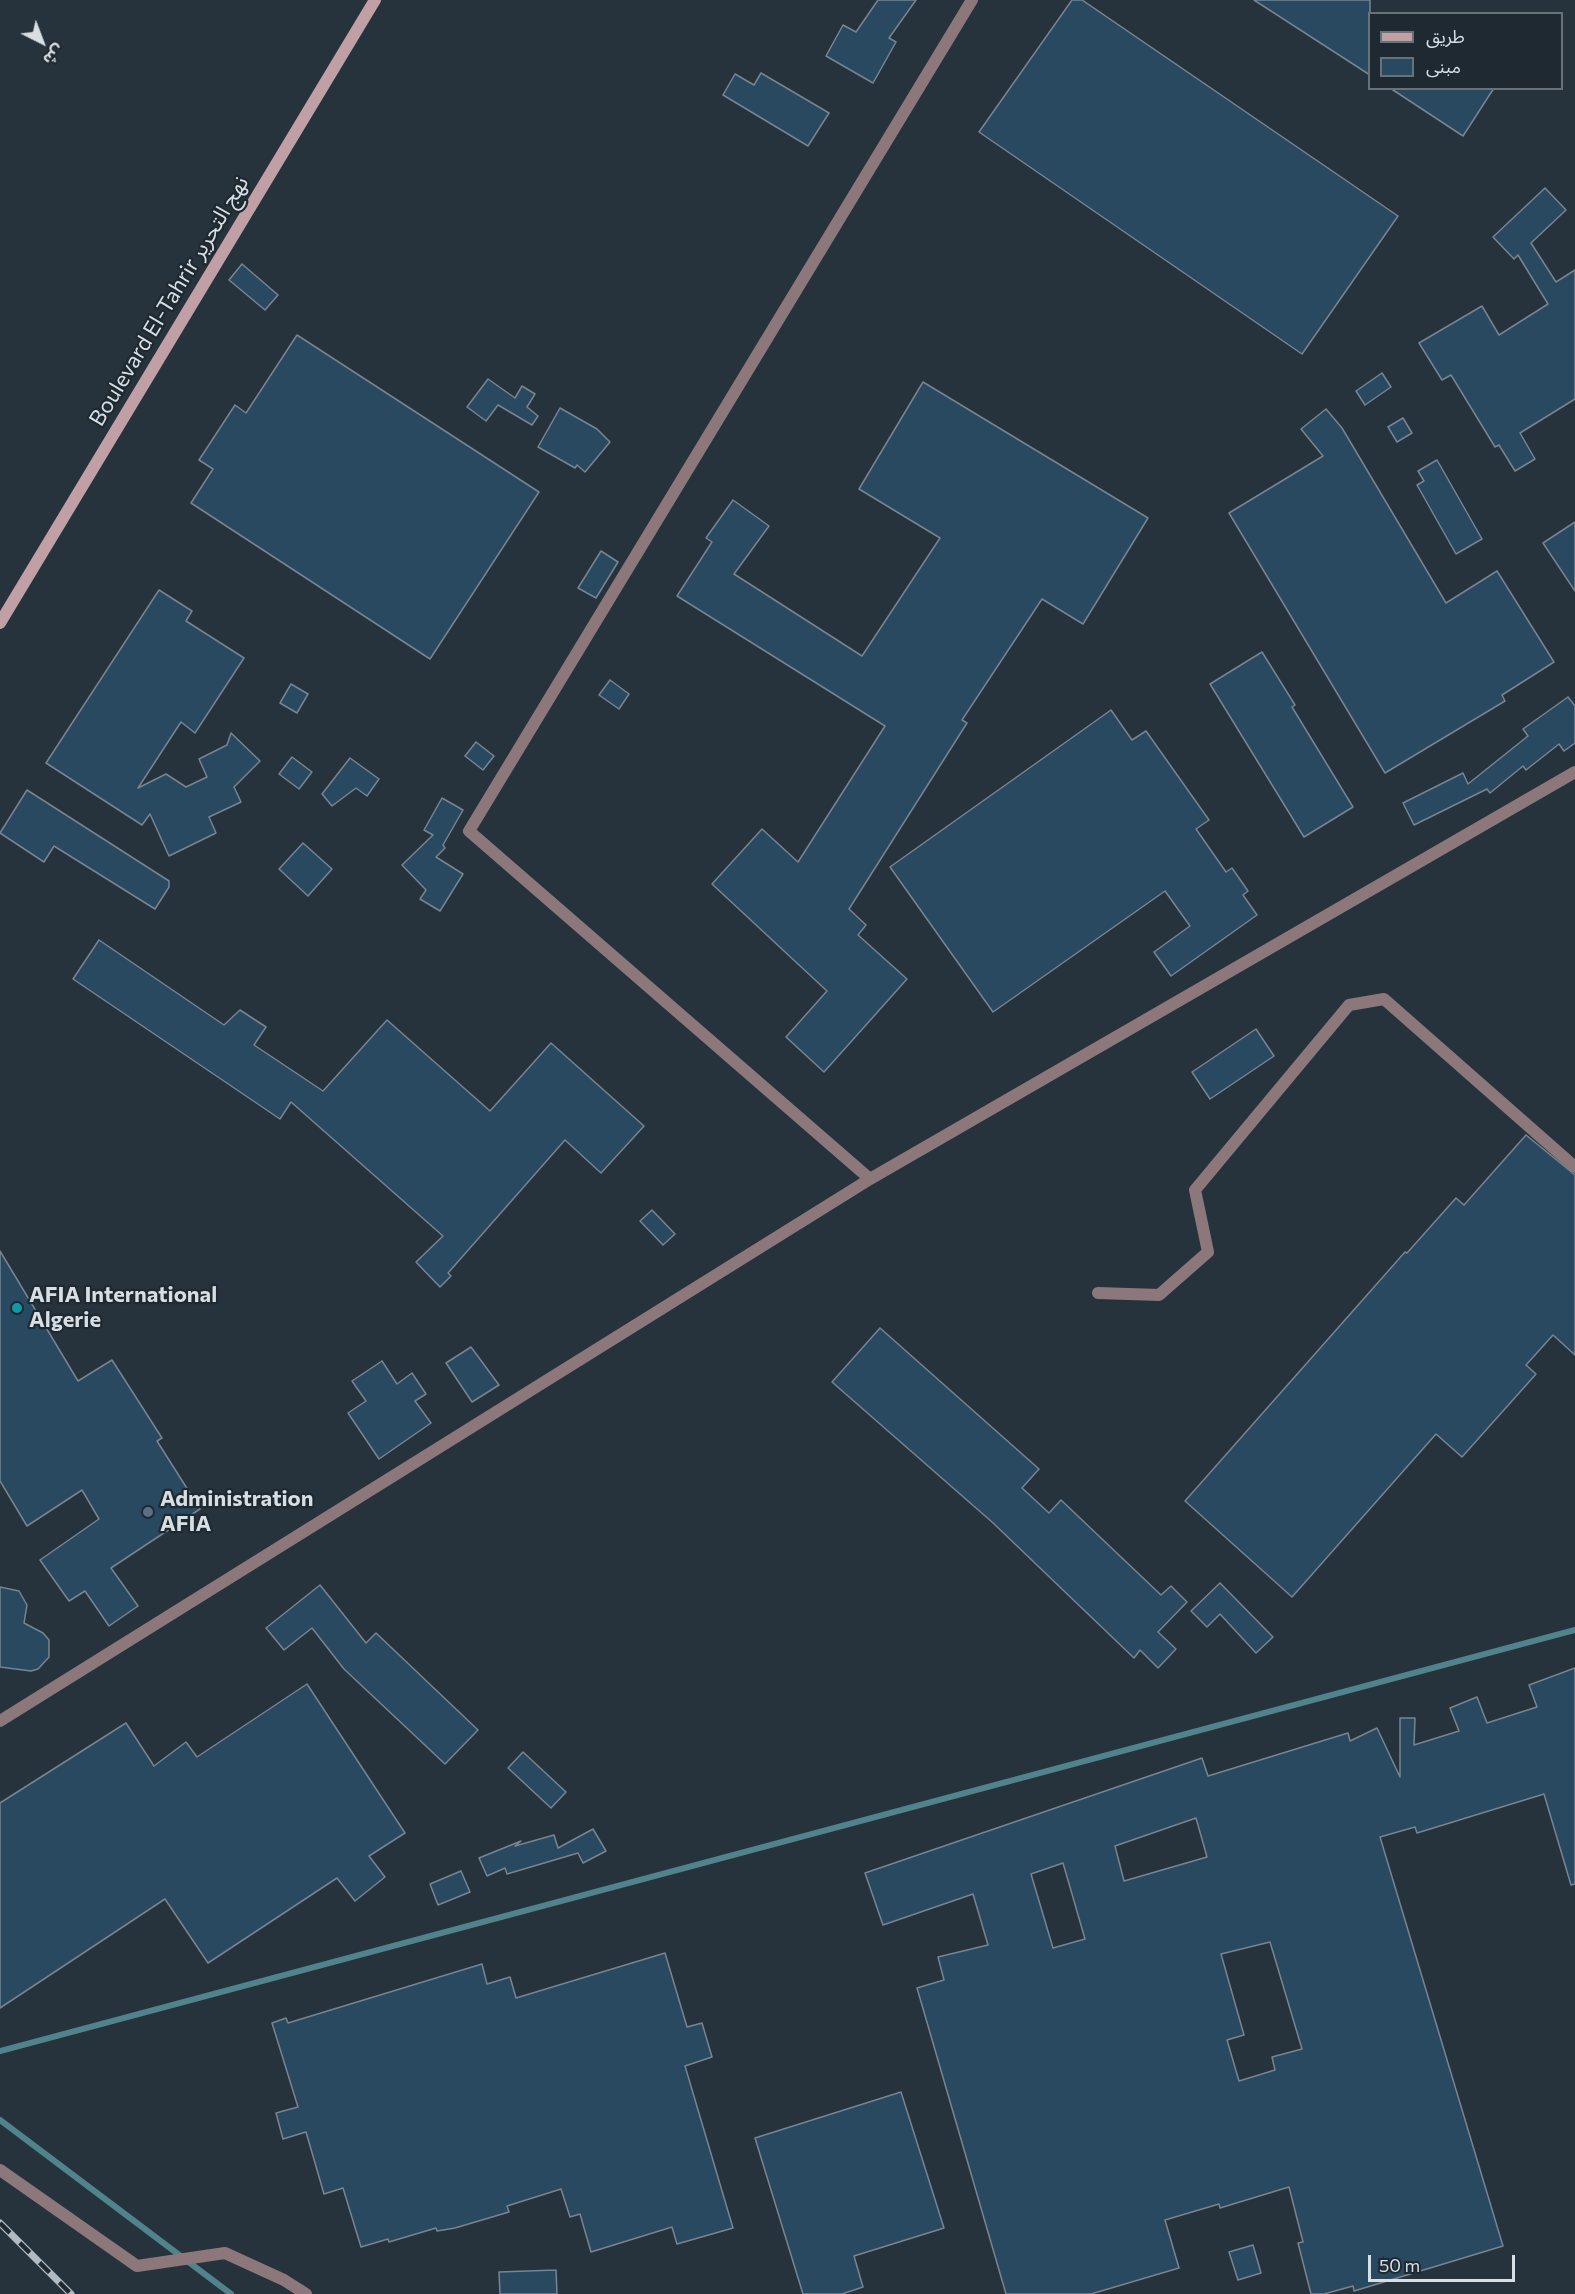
<!DOCTYPE html>
<html>
<head>
<meta charset="utf-8">
<style>
  body { margin:0 }
  #map { position:relative; width:1575px; height:2294px; overflow:hidden; background:#27333c; font-family:Commissioner,"Noto Sans Arabic",sans-serif }
  canvas { display:block }
  .legend { position:absolute; left:1368px; top:12px; width:195px; height:78px; box-sizing:border-box; background:#1e2931; border:2px solid #687279; margin:0; padding:8px 10px; list-style:none; font-size:18px; color:#d7dfe4 }
  .legend li { display:flex; align-items:center; gap:12px; height:30px }
  .legend b { width:30px; border:2px solid #687279 }
  .north { position:absolute; left:12px; top:12px; width:60px; height:60px; -webkit-text-stroke:4px #1e2931; paint-order:stroke; rotate:138deg; font-size:16px; font-weight:700; line-height:24px; text-align:center; color:#d7dfe4 }
  .north::after { content:''; display:block; margin:auto; width:21px; height:27px; background:#d7dfe4; clip-path:polygon(50% 0,100% 100%,50% 72%,0 100%) }
  .scale { position:absolute; left:1368px; top:2255px; width:147px; height:27px; box-sizing:border-box; border:3px solid #d7dfe4; border-top:0; padding-left:8px; font-size:18px; line-height:21px; white-space:nowrap; color:#d7dfe4; -webkit-text-stroke:4px #1e2931; paint-order:stroke }
</style>
</head>
<body>
<div id="map">
<canvas width="1575" height="2294"></canvas>
<ul class="legend">
<li><b style="height:8px;background:#c0a0a5"></b>طريق</li>
<li><b style="height:16px;background:#294961"></b>مبنى</li>
</ul>
<div class="north">ش</div>
<div class="scale">50 m</div>
</div>
<script>
const g = document.querySelector('canvas').getContext('2d');
g.lineJoin = 'round';
const poly = rows => new Path2D(rows.map(r => 'M' + r).join(''));
function strokePath(path, color, width, dash) { g.strokeStyle = color; g.lineWidth = width; g.lineCap = dash ? 'butt' : 'round'; g.setLineDash(dash || []); g.stroke(path); }
function paint(path, color) { g.fillStyle = color; g.fill(path, 'evenodd'); }
function drawText(font, color, halo, rows, align = 'center') {
  g.font = font + ' Commissioner,"Noto Sans Arabic",sans-serif'; g.lineWidth = 4.5; g.setLineDash([]); g.textBaseline = 'middle'; g.strokeStyle = halo; g.fillStyle = color; for (const [text, x, y, turn = 0] of rows) {
    g.save(); g.translate(x, y); g.rotate((+turn || 0) * Math.PI / 180); g.textAlign = isNaN(turn) ? turn : align; if (halo) g.strokeText(text, 0, 0); g.fillText(text, 0, 0); g.restore();
  }
}
strokePath(poly([
  [0,2051,1575,1630],
  [0,2120,231,2294]
]), '#51838d', 6);
const building = poly([
  [878,0,916,0,889,38,896,42,873,83,826,56,843,25,856,32,878,0],
  [1072,0,1082,0,1398,216,1302,354,979,132,1072,0],
  [1254,0,1370,0,1370,75,1254,0],
  [761,73,829,113,808,146,723,95,735,74,754,85,761,73],
  [1390,88,1494,88,1463,136,1390,88],
  [1545,188,1566,210,1531,243,1556,282,1575,270,1575,399,1520,433,1535,459,1515,471,1499,445,1495,447,1451,375,1442,380,1419,343,1482,306,1499,335,1548,304,1518,255,1514,259,1493,237,1545,188],
  [242,264,278,295,265,310,229,280,242,264],
  [297,335,539,492,430,659,191,503,213,469,199,460,235,405,246,413,297,335],
  [1382,373,1391,387,1365,405,1356,391,1382,373],
  [488,379,515,398,522,386,535,394,527,407,538,416,532,425,498,405,486,421,467,407,488,379],
  [923,382,1148,518,1083,624,1042,599,962,720,967,723,849,909,866,925,858,935,907,979,824,1072,786,1037,827,991,712,884,762,829,798,862,885,726,677,596,712,542,706,538,733,500,769,526,734,574,862,656,940,538,859,489,923,382],
  [560,408,597,429,610,442,585,472,577,465,575,468,538,447,560,408],
  [1326,409,1342,428,1446,603,1497,571,1554,662,1502,695,1505,701,1385,773,1229,513,1323,456,1301,429,1326,409],
  [1403,418,1412,433,1397,442,1388,427,1403,418],
  [1437,460,1482,539,1456,554,1417,485,1424,481,1418,471,1437,460],
  [1575,522,1575,591,1543,543,1575,522],
  [601,551,618,562,596,598,578,588,601,551],
  [159,590,192,611,186,621,244,658,195,733,181,722,138,788,166,774,186,787,207,777,199,759,227,745,231,733,260,761,234,787,241,802,209,817,216,833,169,856,150,814,142,825,46,763,159,590],
  [1262,652,1295,705,1292,707,1353,807,1304,837,1210,684,1262,652],
  [610,680,629,694,619,709,599,695,610,680],
  [291,684,308,694,297,713,280,703,291,684],
  [1568,697,1575,706,1575,743,1564,751,1559,744,1526,770,1523,766,1490,793,1487,789,1414,825,1403,803,1463,773,1468,784,1528,736,1523,729,1568,697],
  [1111,710,1132,740,1146,731,1209,820,1196,829,1226,872,1232,868,1248,891,1243,895,1257,915,1171,976,1154,952,1190,926,1165,891,993,1012,890,867,1111,710],
  [476,742,494,756,483,770,465,756,476,742],
  [292,757,312,772,299,789,279,774,292,757],
  [350,758,379,779,367,796,356,788,332,806,322,794,350,758],
  [27,790,169,881,169,887,155,909,54,846,44,862,0,833,27,790],
  [442,798,463,810,443,845,445,848,436,857,463,874,440,911,420,899,426,890,402,865,433,835,424,830,442,798],
  [303,843,332,869,308,896,279,869,303,843],
  [99,940,224,1025,240,1010,266,1027,254,1045,323,1091,387,1020,490,1111,551,1043,644,1126,601,1173,565,1140,448,1273,451,1276,440,1287,416,1262,443,1236,291,1102,280,1119,73,979,99,940],
  [1256,1029,1274,1056,1210,1099,1192,1072,1256,1029],
  [1526,1135,1575,1175,1575,1355,1553,1335,1526,1365,1536,1374,1462,1457,1436,1434,1292,1597,1185,1501,1405,1252,1407,1253,1456,1198,1464,1205,1526,1135],
  [652,1210,675,1234,663,1245,640,1221,652,1210],
  [0,1251,78,1381,112,1360,162,1438,157,1441,200,1509,111,1568,138,1606,109,1626,85,1591,69,1601,40,1560,99,1519,82,1490,27,1526,0,1481,0,1251],
  [880,1328,1039,1469,1022,1488,1049,1513,1061,1500,1161,1595,1171,1586,1187,1602,1158,1632,1176,1649,1158,1668,1140,1650,1134,1658,992,1522,832,1382,880,1328],
  [471,1347,499,1385,472,1402,446,1363,471,1347],
  [382,1361,397,1384,412,1373,426,1394,415,1401,431,1423,379,1459,348,1413,366,1401,352,1381,382,1361],
  [1220,1583,1273,1637,1256,1653,1220,1614,1207,1627,1191,1611,1220,1583],
  [320,1585,366,1643,376,1633,478,1730,445,1764,344,1669,312,1628,284,1650,266,1628,320,1585],
  [0,1587,19,1591,27,1605,24,1623,43,1633,49,1640,49,1657,38,1669,31,1671,0,1667,0,1587],
  [1575,1668,1575,1884,1571,1885,1544,1794,1417,1833,1415,1827,1380,1837,1503,2246,1354,2291,1353,2286,1324,2294,1311,2294,1298,2243,1303,2242,1289,2187,1220,2208,1219,2204,1165,2220,1179,2268,1091,2294,1006,2294,917,1988,944,1980,938,1957,988,1945,973,1894,883,1925,865,1873,1202,1758,1208,1776,1348,1733,1350,1741,1377,1728,1400,1777,1400,1718,1415,1718,1414,1745,1459,1731,1450,1708,1477,1697,1487,1723,1537,1707,1529,1685,1575,1668],
  [1196,1818,1207,1857,1124,1881,1115,1846,1196,1818],
  [1063,1863,1085,1939,1053,1948,1031,1874,1063,1863],
  [1270,1942,1302,2049,1272,2057,1275,2070,1239,2081,1227,2040,1244,2035,1221,1954,1270,1942],
  [307,1684,405,1833,369,1856,385,1877,355,1901,337,1878,208,1963,165,1899,0,2008,0,1803,126,1723,154,1766,186,1742,197,1757,307,1684],
  [523,1752,566,1792,551,1808,508,1768,523,1752],
  [593,1829,606,1851,583,1863,578,1853,507,1874,505,1868,487,1876,479,1858,521,1841,515,1846,554,1835,558,1848,593,1829],
  [461,1871,470,1892,438,1905,430,1884,461,1871],
  [665,1953,687,2027,702,2023,712,2057,685,2066,733,2228,677,2244,672,2227,591,2252,580,2214,570,2217,561,2189,507,2206,509,2212,455,2228,437,2231,436,2228,389,2242,388,2239,361,2247,343,2188,324,2194,306,2132,283,2139,276,2113,298,2107,272,2023,286,2018,288,2023,482,1964,487,1984,510,1977,516,1998,665,1953],
  [901,2092,944,2228,854,2256,863,2287,842,2294,803,2294,755,2138,901,2092],
  [1253,2245,1261,2273,1238,2280,1229,2252,1253,2245],
  [556,2270,557,2294,500,2294,499,2272,556,2270]
]);
paint(building, '#294961');
strokePath(building, '#788590', 1.5);
strokePath(poly([
  [870,1179,469,831,972,0],
  [1098,1293,1159,1295,1208,1252,1195,1190,1349,1005,1384,999,1575,1167],
  [0,1721,870,1179,1575,772],
  [0,2170,137,2266,225,2253,284,2280,306,2294]
]), '#8c787b', 12);
strokePath(poly([
  [0,623,375,0]
]), '#c0a0a5', 12);
const rail = poly([
  [0,2223,71,2294]
]);
strokePath(rail, '#b1bac0', 7);
strokePath(rail, '#1e2931', 4.5, [14]);
for (const [x, y, r, color] of [
  [17,1308,6,"#0f9aa8"],
  [148,1512,6,"#5c6f8a"]
]) { const dot = new Path2D(); dot.arc(x, y, r, 0, 2 * Math.PI); g.fillStyle = color; g.fill(dot); strokePath(dot, '#1e2931', 2); }
drawText('22px', '#d7dfe4', '#1e2931', [
  ["Boulevard El-Tahrir نهج التحرير",169,301,-59]
]);
drawText('bold 22px', '#d7dfe4', '#1e2931', [
  ["AFIA International",29,1295],
  ["Algerie",29,1320],
  ["Administration",160,1499],
  ["AFIA",160,1524]
], 'left');
</script>
</body>
</html>
